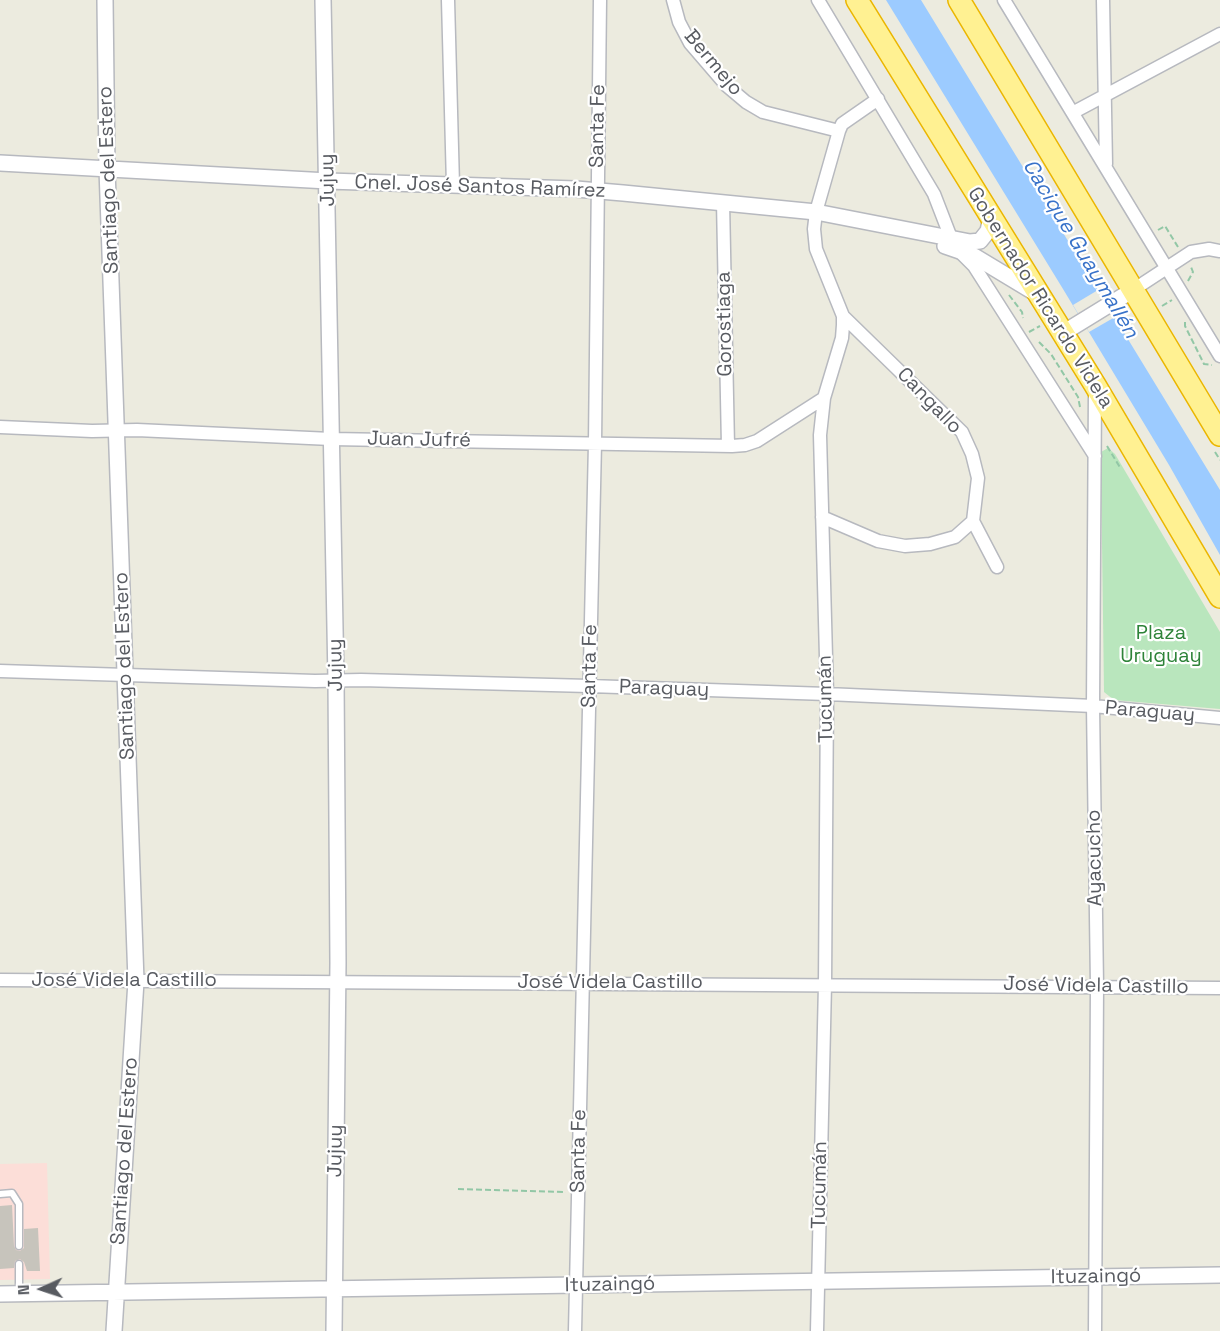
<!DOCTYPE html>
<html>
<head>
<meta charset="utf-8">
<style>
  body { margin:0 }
  #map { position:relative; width:1220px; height:1331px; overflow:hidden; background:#ecebdf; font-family:"Space Grotesk",sans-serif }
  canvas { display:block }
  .north { position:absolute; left:12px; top:1259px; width:60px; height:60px; -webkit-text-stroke:4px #fff; paint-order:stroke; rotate:267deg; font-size:16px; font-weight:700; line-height:24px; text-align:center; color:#585b61 }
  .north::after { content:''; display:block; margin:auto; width:21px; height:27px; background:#585b61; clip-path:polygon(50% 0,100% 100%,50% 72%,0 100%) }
</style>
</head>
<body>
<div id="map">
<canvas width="1220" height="1331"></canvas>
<div class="north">N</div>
</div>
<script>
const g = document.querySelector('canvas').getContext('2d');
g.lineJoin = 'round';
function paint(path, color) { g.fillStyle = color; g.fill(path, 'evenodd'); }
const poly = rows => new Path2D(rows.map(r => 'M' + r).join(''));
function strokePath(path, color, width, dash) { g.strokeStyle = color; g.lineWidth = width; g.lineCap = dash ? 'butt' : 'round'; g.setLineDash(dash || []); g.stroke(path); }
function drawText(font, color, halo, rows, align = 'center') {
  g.font = font + ' "Space Grotesk",sans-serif'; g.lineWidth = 4.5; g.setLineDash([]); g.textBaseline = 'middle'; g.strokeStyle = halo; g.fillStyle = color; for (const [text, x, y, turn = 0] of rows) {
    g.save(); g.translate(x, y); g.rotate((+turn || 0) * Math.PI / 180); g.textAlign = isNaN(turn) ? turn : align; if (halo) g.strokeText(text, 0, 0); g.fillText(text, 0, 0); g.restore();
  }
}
paint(poly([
  [47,1163,50,1279,0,1280,0,1164]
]), '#fcded8');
paint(poly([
  [1108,448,1115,454,1220,632,1220,709,1114,700,1104,692,1101,467,1101,452]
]), '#b9e6bd');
paint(poly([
  [886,0,921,0,1220,490,1220,555,1169,465,1063,289]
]), '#9ccbff');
paint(poly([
  [1098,290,1115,317,1089,332,1073,305]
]), '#ecebdf');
paint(poly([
  [12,1205,14,1246,16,1250,20,1251,24,1248,24,1229,38,1228,40,1271,27,1271,24,1262,20,1259,15,1261,14,1268,0,1269,0,1206]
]), '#c7c4bc');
const service = poly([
  [0,1194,12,1193,19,1204,19,1246],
  [19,1294,19,1264]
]);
const minor = poly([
  [448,0,453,185],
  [673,0,679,22,690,43,727,86,746,102,763,112,839,131],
  [818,0,934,194,951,238],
  [1004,0,1220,356],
  [1103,0,1106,164],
  [1074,112,1220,34],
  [723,202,728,446],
  [959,251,974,266,1095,456],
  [1133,290,1191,252,1209,249,1220,251],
  [1095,390,1093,706,1097,986,1095,1331],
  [0,427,92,431,137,430,331,439,732,446,745,445,757,441,824,398],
  [822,517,878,541,905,546,930,544,955,537,973,521,978,478,972,454,962,432,843,316],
  [973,521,997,567],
  [0,671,315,681,361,680,589,686,827,694,1093,706,1220,718],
  [0,980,1220,988],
  [575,1331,595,443,600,0],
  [817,1331,825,984,827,694,820,435,824,398,842,338,843,325,843,316,816,249,814,229,816,212,839,131,842,124,878,99]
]);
const tertiary = poly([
  [105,0,107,169,136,981,114,1331],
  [323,0,336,680,338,963,334,1331],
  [0,163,328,181,576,189,623,193,816,212,970,242,980,241,988,231,991,217],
  [945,246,974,256,1037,294],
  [1063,333,1133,290],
  [0,1294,1220,1275]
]);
const trunk = poly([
  [857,0,1095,385,1220,597],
  [959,0,1220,435]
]);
strokePath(service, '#b7b9bf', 9);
strokePath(minor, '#b7b9bf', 15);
strokePath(tertiary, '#b7b9bf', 18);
strokePath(trunk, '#ebb600', 24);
strokePath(poly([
  [1158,230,1165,226,1178,247],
  [1188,281,1193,272,1191,267],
  [1009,295,1022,312,1023,318],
  [1162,306,1172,300],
  [1185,322,1185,326,1204,364,1212,365],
  [1029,332,1040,326],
  [1039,342,1051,354,1078,397,1080,407],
  [1107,446,1121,469],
  [1215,452,1220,460],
  [458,1189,566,1192]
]), '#92c7a6', 2, [6, 3]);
strokePath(service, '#fff', 6);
strokePath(minor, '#fff', 12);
strokePath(tertiary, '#fff', 15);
strokePath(trunk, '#fff192', 21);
drawText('20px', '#585b61', '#fff', [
  ["Bermejo",713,63,50],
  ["Santa Fe",598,126,-89],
  ["Santiago del Estero",109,180,-92],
  ["Jujuy",328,180,-91],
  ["Cnel. José Santos Ramírez",480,187,2],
  ["Gobernador Ricardo Videla",1040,298,58],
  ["Gorostiaga",725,324,-91],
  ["Cangallo",929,401,46],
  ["Juan Jufré",419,440,1],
  ["Jujuy",336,665,-91],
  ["Santiago del Estero",125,666,-92],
  ["Santa Fe",590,666,-89],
  ["Paraguay",664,689,2],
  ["Tucumán",826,699,-91],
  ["Paraguay",1150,712,5],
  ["Ayacucho",1095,858,-91],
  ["José Videla Castillo",124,981],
  ["José Videla Castillo",610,983],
  ["José Videla Castillo",1096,986,1],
  ["Santiago del Estero",125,1151,-86],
  ["Jujuy",336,1151,-89],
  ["Santa Fe",579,1151,-89],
  ["Tucumán",820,1185,-89],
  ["Ituzaingó",1096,1277,-1],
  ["Ituzaingó",610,1285,-1]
]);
drawText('20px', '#2e8339', '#fff', [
  ["Plaza",1161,634],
  ["Uruguay",1161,657]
]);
drawText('italic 21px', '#3872c9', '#fff', [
  ["Cacique Guaymallén",1080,249,59]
]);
</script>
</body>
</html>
